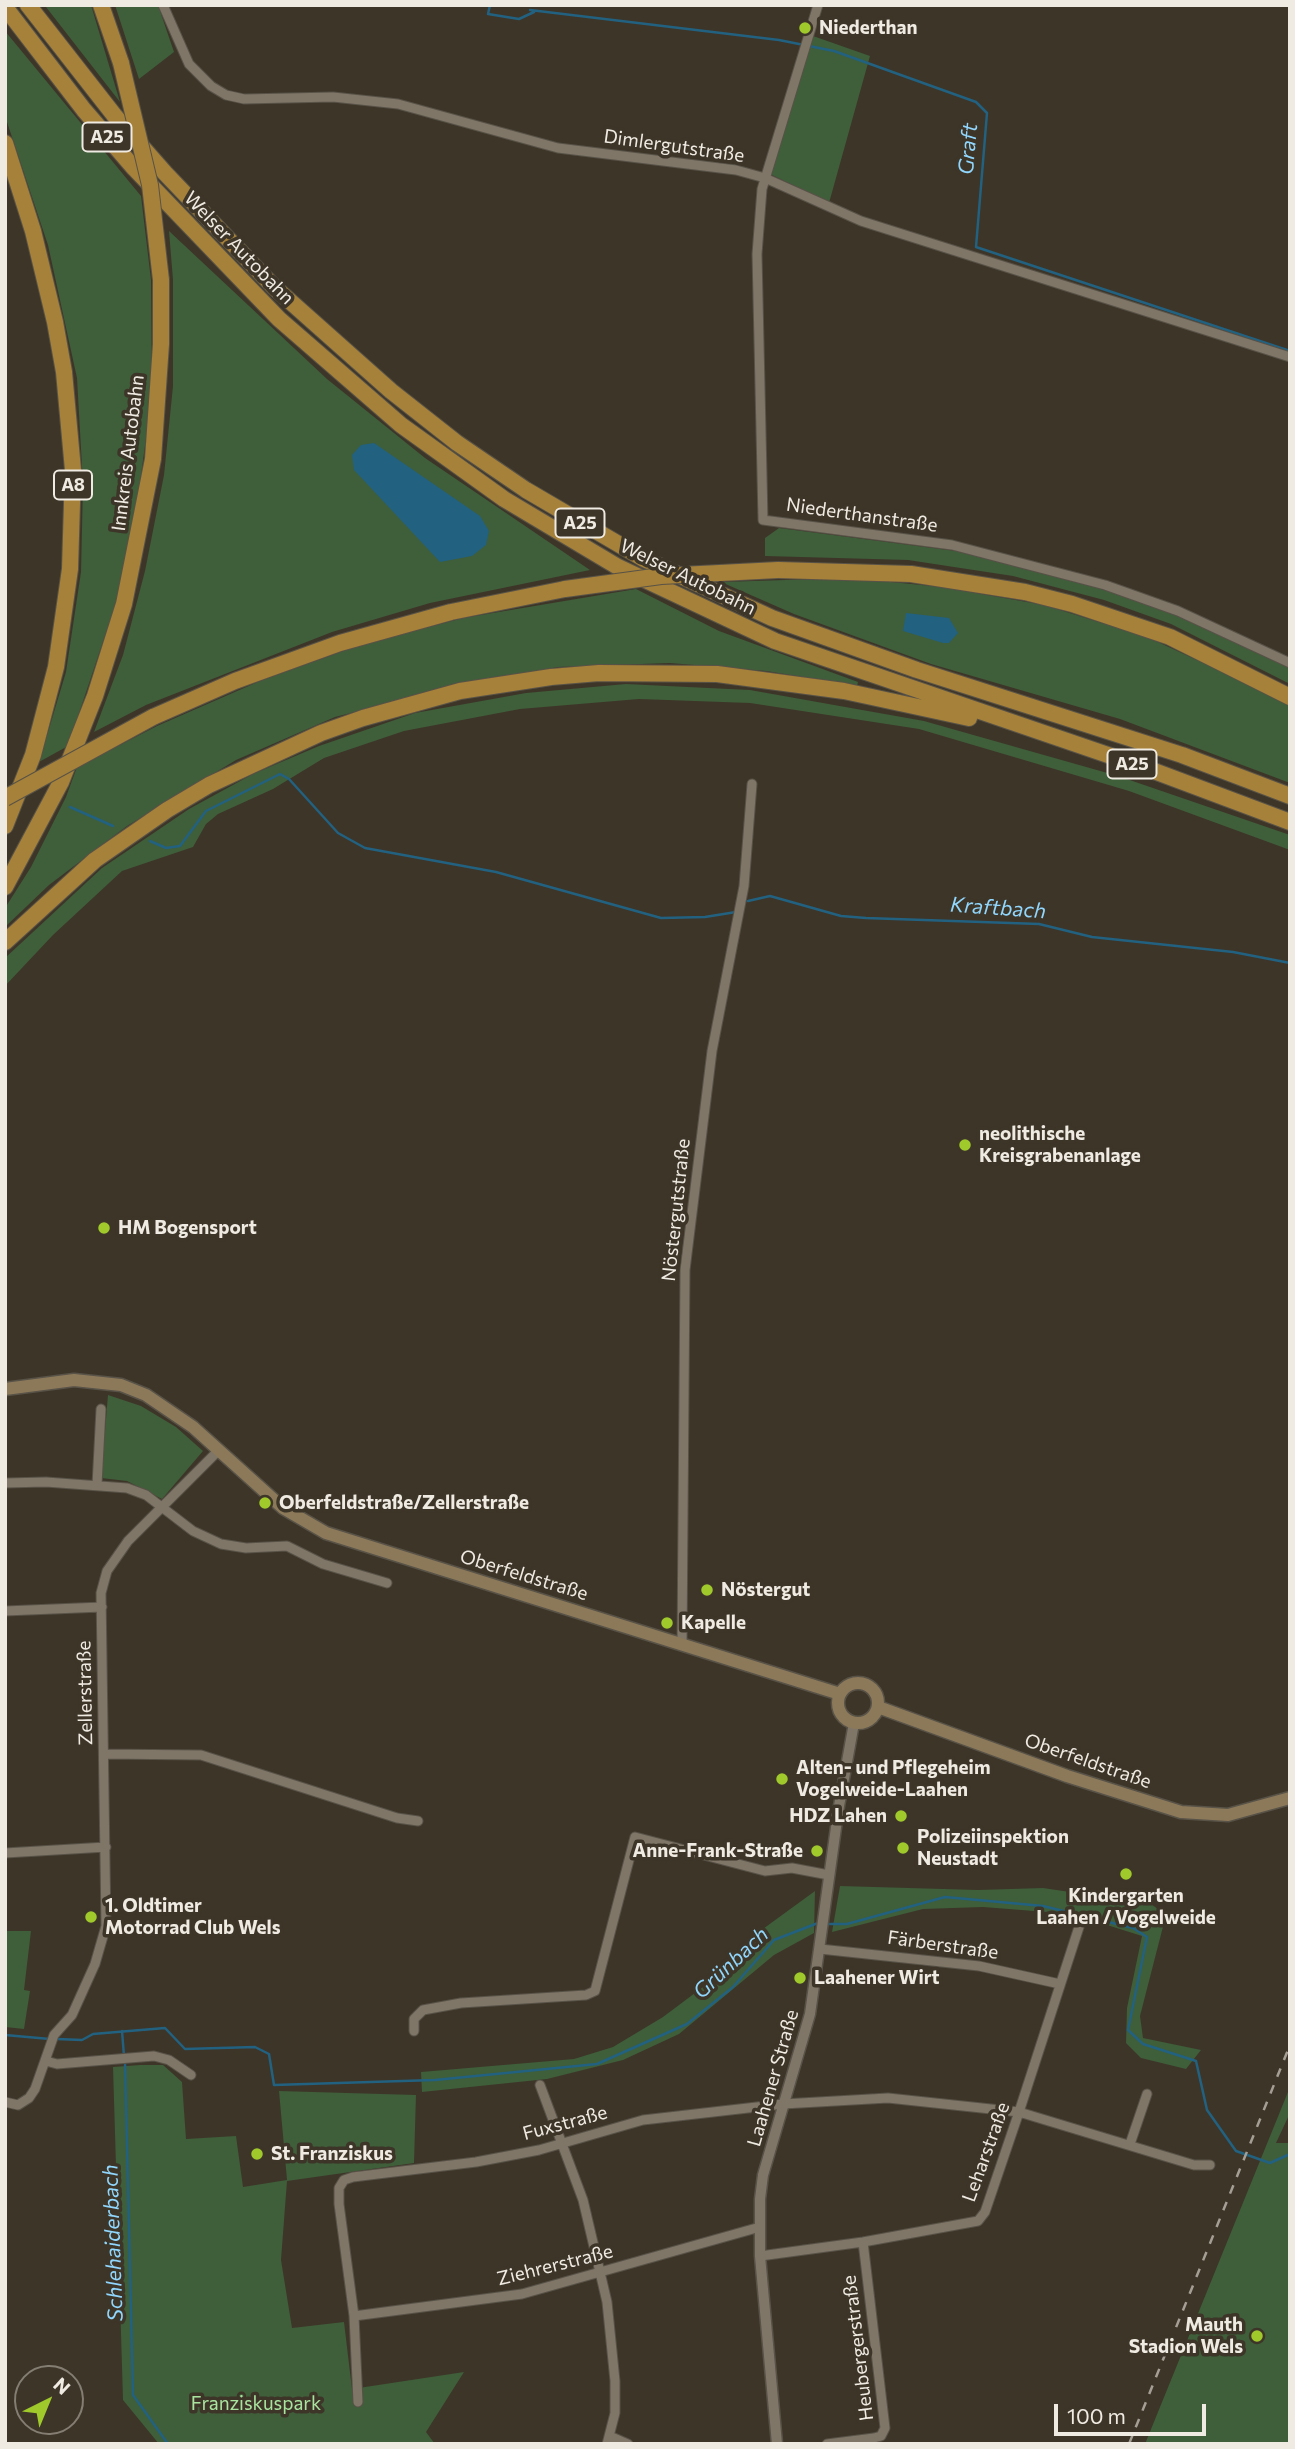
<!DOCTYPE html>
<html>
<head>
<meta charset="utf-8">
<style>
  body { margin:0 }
  #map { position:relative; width:1295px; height:2449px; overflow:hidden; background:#3d3528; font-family:Commissioner,sans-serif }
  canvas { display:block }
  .frame { position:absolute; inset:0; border:7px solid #efeae2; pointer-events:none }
  .north { position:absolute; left:14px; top:2365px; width:70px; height:70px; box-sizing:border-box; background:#3d3528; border:2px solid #847d72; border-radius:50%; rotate:43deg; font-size:19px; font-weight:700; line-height:28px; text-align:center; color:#efeae2 }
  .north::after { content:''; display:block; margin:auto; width:24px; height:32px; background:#a0c92c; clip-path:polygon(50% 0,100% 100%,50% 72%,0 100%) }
  .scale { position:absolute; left:1054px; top:2404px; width:152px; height:32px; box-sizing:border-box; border:4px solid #efeae2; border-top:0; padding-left:9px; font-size:21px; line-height:24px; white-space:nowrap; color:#efeae2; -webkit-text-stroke:5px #3d3528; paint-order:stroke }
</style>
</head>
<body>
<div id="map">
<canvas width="1295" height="2449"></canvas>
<div class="frame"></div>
<div class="north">N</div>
<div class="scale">100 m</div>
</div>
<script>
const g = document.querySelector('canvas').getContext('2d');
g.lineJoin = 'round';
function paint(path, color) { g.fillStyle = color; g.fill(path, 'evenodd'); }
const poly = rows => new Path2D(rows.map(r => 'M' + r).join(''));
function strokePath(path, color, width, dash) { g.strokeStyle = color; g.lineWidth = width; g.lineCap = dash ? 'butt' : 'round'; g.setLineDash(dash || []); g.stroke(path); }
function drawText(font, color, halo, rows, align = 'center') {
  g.font = font + ' Commissioner,sans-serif'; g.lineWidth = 7; g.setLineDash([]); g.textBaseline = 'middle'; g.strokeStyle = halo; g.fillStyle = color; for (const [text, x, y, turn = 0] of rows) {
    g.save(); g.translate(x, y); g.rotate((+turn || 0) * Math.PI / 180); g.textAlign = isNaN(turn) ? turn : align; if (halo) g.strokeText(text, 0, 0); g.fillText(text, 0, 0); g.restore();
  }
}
paint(poly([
  [45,5,91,5,120,102,46,7],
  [115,5,158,5,174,52,139,79],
  [5,31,141,196,151,280,152,394,136,512,117,600,68,746,39,762,66,672,81,572,83,484,77,378,48,245,5,116],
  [813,36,870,56,829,203,770,174],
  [169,231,327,379,425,458,590,570,430,603,332,632,146,705,94,732,123,655,145,571,164,475,173,386,173,280],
  [779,528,956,551,1129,596,1196,621,1290,667,1290,684,1171,624,1104,600,1013,576,908,560,765,556,765,538],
  [850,578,942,587,1044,605,1147,637,1251,685,1290,706,1290,783,1120,719,931,664,794,614,721,582],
  [636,589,719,631,858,682,857,686,766,671,670,663,558,667,470,683,335,717,236,760,127,826,49,885,5,927,5,908,31,867,66,797,77,767,157,726,260,681,357,646,463,618],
  [626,684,750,690,924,721,1118,776,1290,835,1290,850,1129,791,919,729,750,703,639,699,520,709,404,731,324,758,273,789,218,814,206,824,193,847,122,871,53,935,5,986,5,958,102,868,189,809,253,774,319,746,415,713,526,693],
  [108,1395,141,1406,176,1427,203,1451,162,1499,127,1481,101,1478],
  [840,1886,978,1890,1043,1888,1151,1904,1166,1915,1140,2016,1143,2038,1201,2050,1186,2069,1141,2058,1126,2043,1127,2008,1142,1936,1072,1914,983,1907,923,1909,832,1932],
  [815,1891,814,1933,774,1955,679,2034,623,2060,547,2079,422,2092,421,2072,574,2059,613,2047,663,2017,715,1978,756,1934],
  [5,1931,31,1931,24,1990,30,1991,24,2029,5,2027],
  [140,2065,163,2065,182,2082,186,2139,236,2136,243,2187,287,2180,279,2091,416,2095,414,2163,287,2181,281,2260,292,2328,344,2322,352,2389,464,2372,426,2432,435,2444,159,2444,123,2400,113,2067],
  [1290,2087,1290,2113,1276,2143,1290,2143,1290,2444,1145,2444]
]), '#3f5e3a');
paint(poly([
  [374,443,480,516,489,531,486,545,472,556,440,562,354,470,352,455,361,445],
  [906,613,949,618,958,633,949,643,943,643,903,631]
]), '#226180');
strokePath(poly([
  [490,5,488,14,519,19,534,12],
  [530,10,779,40,834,51,976,102,987,113,976,247,1290,351],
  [70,807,113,826],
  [150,841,166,848,180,846,206,811,280,774,289,779,338,833,365,848,496,872,661,918,705,917,736,912],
  [748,901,770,896,841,916,866,918,1039,924,1092,937,1233,952,1290,963],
  [825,1924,847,1924,945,1897,1043,1906,1133,1928,1147,1937,1128,2030,1143,2044,1196,2061,1207,2110,1236,2151,1270,2163,1290,2154],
  [122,2031,124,2056],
  [5,2035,50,2039],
  [57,2039,82,2040,93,2034,165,2028,185,2049,255,2047,269,2054,274,2085,435,2080,597,2064,687,2024,733,1987,774,1940,818,1923],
  [125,2062,133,2395,168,2444]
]), '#226180', 2.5);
const minor = poly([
  [163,5,189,64,211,86,226,95,244,99,333,97,398,104,558,148,736,170,765,178,861,221,1290,357],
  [818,5,762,189,757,254,763,520,952,545,1105,585,1178,611,1290,663],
  [5,1483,46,1482,127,1488,146,1495,193,1531,221,1544,246,1548,287,1546,323,1564,387,1583],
  [97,1485,101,1409],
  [5,1611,102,1607],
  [682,1643,685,1270,712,1051,744,886,752,784],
  [104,1754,201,1755,397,1818,418,1821],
  [5,1853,106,1847],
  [820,1949,979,1966,1060,1984],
  [414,2031,414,2019,423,2010,461,2003,586,1995,595,1991,635,1837,765,1871,792,1868,829,1875],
  [46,2061,57,2064,154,2056,169,2060,191,2075],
  [540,2085,583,2200,607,2302,615,2381,615,2413,607,2444],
  [5,2102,18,2105,29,2098,35,2089,54,2035,72,2015,95,1964,106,1926,101,1593,107,1571,128,1541,219,1450],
  [1130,2144,1147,2094],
  [760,2256,863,2242,978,2221,985,2212,1019,2112,1080,1924],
  [354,2316,522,2294,760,2227],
  [358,2402,354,2316,339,2204,339,2188,344,2180,353,2177,476,2162,539,2150,643,2120,783,2104,888,2098,1019,2112,1194,2165,1210,2165],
  [612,2437,628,2444],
  [827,2444,874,2438,881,2436,885,2428,863,2242]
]);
const tertiary = poly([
  [777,2444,760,2256,760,2199,763,2175,810,2014,839,1806,854,1723]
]);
const secondary = poly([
  [5,1389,74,1380,121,1385,146,1395,193,1427,283,1508,326,1533,840,1694],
  '838 1703a20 20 0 1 1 40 0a20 20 0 1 1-40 0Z',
  [878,1707,1067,1776,1181,1812,1228,1815,1290,1798]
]);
const motorway = poly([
  [28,5,114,115,165,173,274,287,391,391,457,443,526,490,644,559,772,618,917,670,1182,755,1290,796],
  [101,5,121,63],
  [5,7,84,110,134,168,279,319,401,425,504,499,618,567,775,641,1146,768,1290,822],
  [5,143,33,231,55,322,64,372,73,470,70,569,56,667,33,755,5,826],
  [778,570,911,574,1025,592,1072,604,1170,637,1290,697],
  [153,717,235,681,340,643,451,612,565,589],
  [5,887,61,782,95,696,124,604,153,459,161,344,161,280],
  [5,942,95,860,167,810,209,785,321,733,363,718,460,691,551,677,599,673,717,674,844,691,969,718]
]);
strokePath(minor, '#585247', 11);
strokePath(tertiary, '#585247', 13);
strokePath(secondary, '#585247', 15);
strokePath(motorway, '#585247', 18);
strokePath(minor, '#7f7668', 9);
strokePath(tertiary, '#7f7668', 10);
strokePath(secondary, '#8b795a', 12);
strokePath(motorway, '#a68139', 16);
strokePath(poly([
  [1129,2444,1290,2045]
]), '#a59e94', 2.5, [9, 9]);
const motorwayBridge = poly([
  [121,63,150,185,161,280],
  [565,589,661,576,778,570],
  [5,798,153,717]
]);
strokePath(motorwayBridge, '#585247', 18, []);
strokePath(motorwayBridge, '#a68139', 16);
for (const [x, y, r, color] of [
  [805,28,7,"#a0c92c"],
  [965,1145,7,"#a0c92c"],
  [104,1228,7,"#a0c92c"],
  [265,1503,7,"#a0c92c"],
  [707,1590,7,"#a0c92c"],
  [667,1623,7,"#a0c92c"],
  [782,1779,7,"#a0c92c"],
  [901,1816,7,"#a0c92c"],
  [903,1848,7,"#a0c92c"],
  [817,1851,7,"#a0c92c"],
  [1126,1874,7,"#a0c92c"],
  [91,1917,7,"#a0c92c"],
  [800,1978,7,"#a0c92c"],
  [257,2154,7,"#a0c92c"],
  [1257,2336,7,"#a0c92c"]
]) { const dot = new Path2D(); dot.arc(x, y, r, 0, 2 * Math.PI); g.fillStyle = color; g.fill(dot); strokePath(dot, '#3d3528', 2.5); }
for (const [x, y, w] of [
  [107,137,49],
  [73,485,38],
  [580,523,49],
  [1132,764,49]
]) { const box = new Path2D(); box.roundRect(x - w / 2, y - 14.5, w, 29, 5); g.fillStyle = '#3d3528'; g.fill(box); strokePath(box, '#efeae2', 2); }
drawText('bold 18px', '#efeae2', null, [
  ["A25",107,137],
  ["A8",73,485],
  ["A25",580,523],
  ["A25",1132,764]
]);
drawText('bold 19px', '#efeae2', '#3d3528', [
  ["Niederthan",819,28],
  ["neolithische",979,1134],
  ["Kreisgrabenanlage",979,1156],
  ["HM Bogensport",118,1228],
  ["Oberfeldstraße/Zellerstraße",279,1503],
  ["Nöstergut",721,1590],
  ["Kapelle",681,1623],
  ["Alten- und Pflegeheim",796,1768],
  ["Vogelweide-Laahen",796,1790],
  ["HDZ Lahen",887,1816,"right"],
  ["Polizeiinspektion",917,1837],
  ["Neustadt",917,1859],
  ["Anne-Frank-Straße",803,1851,"right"],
  ["Kindergarten",1126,1896,"center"],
  ["Laahen / Vogelweide",1126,1918,"center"],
  ["1. Oldtimer",105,1906],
  ["Motorrad Club Wels",105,1928],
  ["Laahener Wirt",814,1978],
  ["St. Franziskus",271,2154],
  ["Mauth",1243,2325,"right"],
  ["Stadion Wels",1243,2347,"right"]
], 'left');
drawText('19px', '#efeae2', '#3d3528', [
  ["Dimlergutstraße",674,146,8],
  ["Welser Autobahn",239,248,46],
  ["Innkreis Autobahn",128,453,-83],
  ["Niederthanstraße",862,515,8],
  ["Welser Autobahn",688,577,26],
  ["Nöstergutstraße",676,1210,-84],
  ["Oberfeldstraße",524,1575,17],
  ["Zellerstraße",85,1693,-91],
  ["Oberfeldstraße",1088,1761,19],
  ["Färberstraße",943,1945,8],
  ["Laahener Straße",773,2078,-74],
  ["Fuxstraße",565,2123,-15],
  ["Leharstraße",986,2152,-70],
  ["Ziehrerstraße",555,2265,-14],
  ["Heubergerstraße",858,2348,-97]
]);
drawText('19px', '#a9e49f', '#3d3528', [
  ["Franziskuspark",256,2404]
]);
drawText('italic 21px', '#91d6fd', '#3d3528', [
  ["Graft",968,149,-85],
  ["Kraftbach",998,908,4],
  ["Grünbach",731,1963,-43],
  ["Schlehaiderbach",113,2243,-92]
]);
</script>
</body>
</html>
